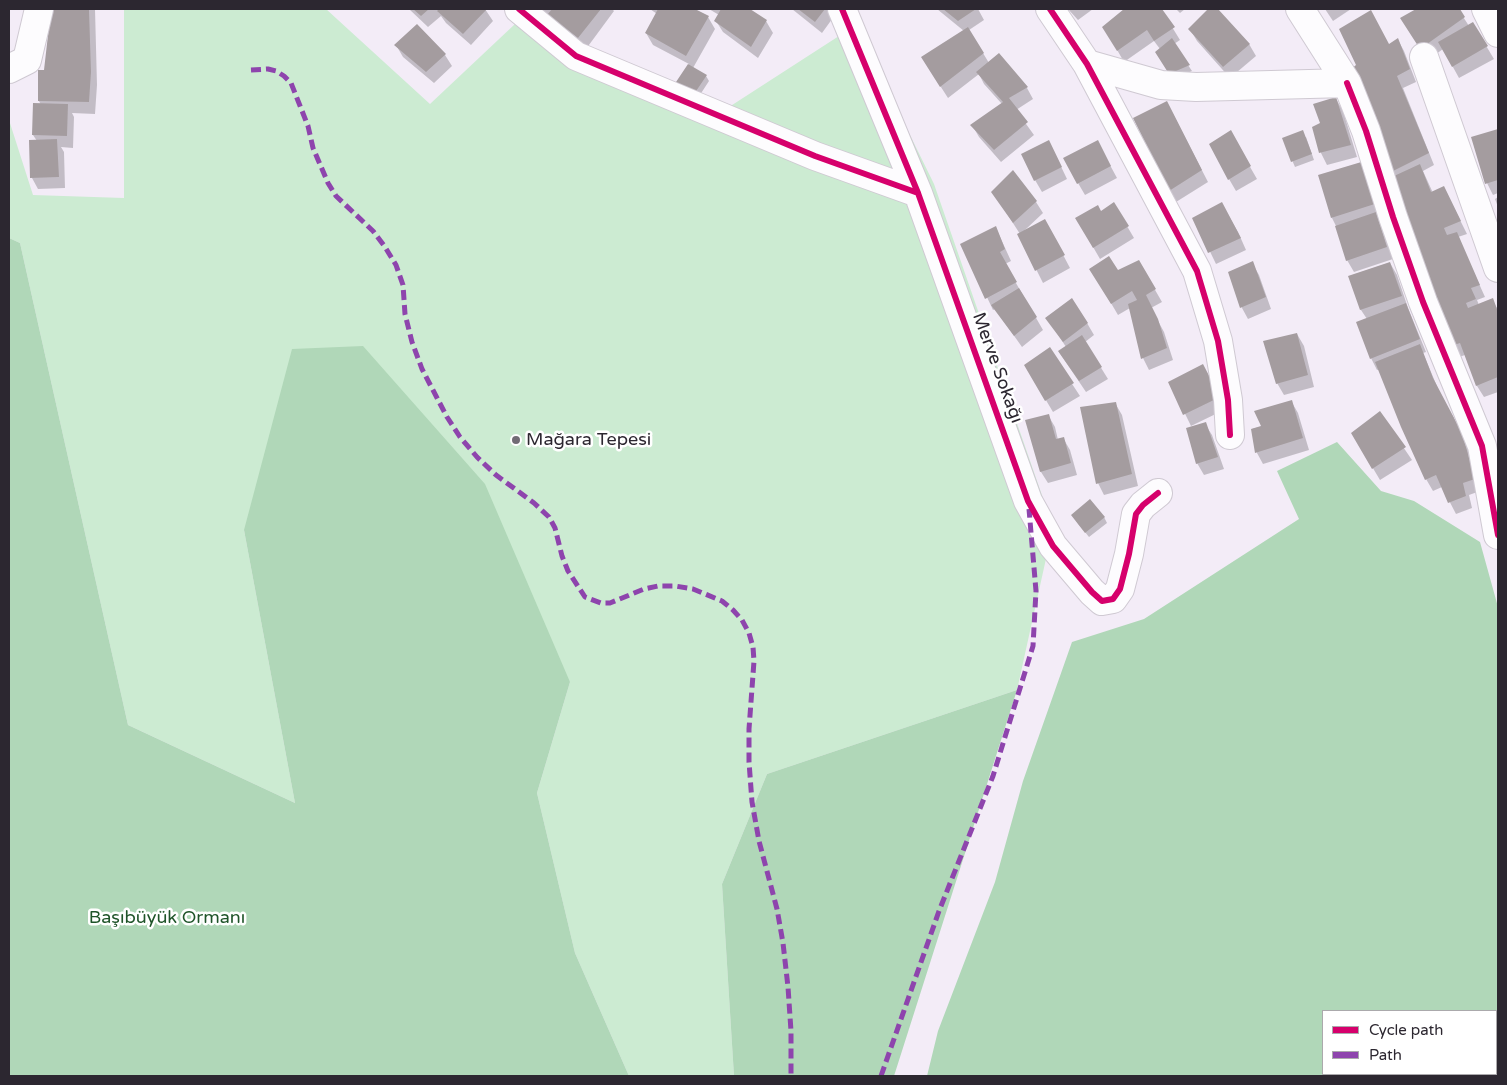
<!DOCTYPE html>
<html>
<head>
<meta charset="utf-8">
<style>
  body { margin:0 }
  #map { position:relative; width:1507px; height:1085px; overflow:hidden; background:#f3ecf7; font-family:"Varela Round",sans-serif }
  canvas { display:block }
  .frame { position:absolute; inset:0; border:10px solid #2c2730; pointer-events:none }
  .legend { position:absolute; left:1322px; top:1010px; width:175px; height:65px; box-sizing:border-box; background:#fff; border:1px solid #aba9ac; margin:0; padding:6px 9px; list-style:none; font-size:15px; color:#2c2730 }
  .legend li { display:flex; align-items:center; gap:10px; height:25px }
  .legend b { width:25px; border:1px solid #aba9ac }
</style>
</head>
<body>
<div id="map">
<canvas width="1507" height="1085"></canvas>
<div class="frame"></div>
<ul class="legend">
<li><b style="height:6px;background:#d6006c"></b>Cycle path</li>
<li><b style="height:6px;background:#8e44ad"></b>Path</li>
</ul>
</div>
<script>
const g = document.querySelector('canvas').getContext('2d');
g.lineJoin = 'round';
function paint(path, color) { g.fillStyle = color; g.fill(path, 'evenodd'); }
const poly = rows => new Path2D(rows.map(r => 'M' + r).join(''));
function strokePath(path, color, width, dash) { g.strokeStyle = color; g.lineWidth = width; g.lineCap = dash ? 'butt' : 'round'; g.setLineDash(dash || []); g.stroke(path); }
function drawText(font, color, halo, rows, align = 'center') {
  g.font = font + ' "Varela Round",sans-serif'; g.lineWidth = 5; g.setLineDash([]); g.textBaseline = 'middle'; g.strokeStyle = halo; g.fillStyle = color; for (const [text, x, y, turn = 0] of rows) {
    g.save(); g.translate(x, y); g.rotate((+turn || 0) * Math.PI / 180); g.textAlign = isNaN(turn) ? turn : align; if (halo) g.strokeText(text, 0, 0); g.fillText(text, 0, 0); g.restore();
  }
}
paint(poly([
  [124,9,326,9,430,104,515,24,712,118,856,25,934,184,1053,527,1017,690,767,774,722,884,734,1076,629,1076,575,953,537,793,570,682,244,530,295,803,128,725,20,243,9,238,9,120,33,195,124,198]
]), '#ccebd2');
paint(poly([
  [9,238,20,243,128,725,295,803,244,530,292,349,363,346,485,484,570,682,537,793,575,953,629,1076,9,1076],
  [1337,442,1381,491,1414,501,1480,542,1498,607,1498,1076,927,1076,938,1031,995,882,1023,781,1072,642,1144,619,1299,519,1277,471],
  [1323,1011,1496,1011,1496,1074,1323,1074],
  [1017,690,894,1076,734,1076,722,884,767,774]
]), '#b0d7b8');
paint(poly([
  [53,9,95,9,97,85,95,114,72,113,74,117,73,148,61,147,64,152,65,188,38,189,32,178,37,141,33,135,41,105,39,101,45,72],
  [409,9,485,9,493,21,471,45,446,23,441,16,428,27],
  [534,9,612,9,614,11,586,49],
  [650,9,692,9,708,17,715,29,693,68,706,76,709,81,696,101,676,85,689,64,653,45,646,33,657,14],
  [709,9,748,9,766,21,773,33,758,58,723,32,716,21,719,15],
  [792,9,831,9,835,15,822,33],
  [937,9,978,9,984,20,969,30,989,63,999,54,1027,88,1033,99,1016,110,1034,135,1001,162,979,137,972,125,1002,104,984,84,979,74,948,98,930,70,964,31],
  [1068,9,1093,9,1078,20],
  [1126,9,1161,9,1180,40,1174,44,1192,71,1173,79,1160,49,1154,41,1124,62,1104,27],
  [1176,9,1185,9,1180,13],
  [1210,9,1217,9,1249,44,1256,56,1230,78,1197,41,1190,29],
  [1325,9,1351,9,1333,21],
  [1418,9,1458,9,1469,26,1473,24,1494,59,1459,78,1443,49,1428,60,1402,19],
  [417,26,445,55,452,66,434,83,403,57,396,45],
  [1398,40,1404,51,1416,82,1403,88,1434,165,1423,171,1433,193,1444,188,1467,234,1458,237,1485,297,1477,300,1479,305,1492,299,1498,310,1498,392,1484,397,1477,386,1465,355,1459,357,1390,173,1389,45],
  [1336,99,1343,111,1357,157,1327,165,1321,153,1313,128,1322,123],
  [1173,114,1208,182,1176,202,1170,190],
  [1498,130,1498,193,1493,195,1487,183,1473,138],
  [1230,132,1257,179,1236,191,1229,179],
  [1306,137,1314,160,1295,167,1283,139],
  [1055,154,1067,179,1042,192,1035,180],
  [1104,154,1117,178,1085,195,1078,183],
  [1367,161,1387,214,1378,217,1383,226,1393,259,1354,272,1347,260,1336,226,1332,218],
  [1013,172,1036,202,1043,213,1025,230,1051,232,1070,268,1043,283,1019,235,1020,234,993,192],
  [1498,197,1498,207,1495,199],
  [1114,204,1134,238,1100,259,1077,219,1101,213],
  [1222,204,1238,232,1246,250,1216,264,1201,233],
  [996,228,1011,261,1005,264,1043,330,1022,347,995,309,993,310,962,244],
  [1139,262,1162,302,1151,308,1164,332,1173,360,1149,370,1143,358,1130,308,1118,315,1098,281],
  [1252,263,1259,275,1271,309,1248,319,1242,308,1229,272],
  [1390,263,1397,275,1408,308,1426,352,1423,353,1439,391,1468,446,1480,491,1469,495,1472,508,1456,514,1442,487,1433,491,1426,479,1380,369,1377,370,1371,358,1367,319,1361,310,1350,277],
  [1047,318,1087,323,1094,335,1085,342,1108,379,1086,392,1059,352,1066,347],
  [1297,334,1304,346,1314,387,1284,395,1277,383],
  [1049,349,1080,396,1053,412,1025,365],
  [1203,366,1226,409,1191,426,1170,383],
  [1291,401,1298,413,1309,450,1263,464,1257,453,1252,429,1263,426],
  [1115,403,1122,415,1138,486,1104,495,1098,483],
  [1380,413,1412,460,1380,480,1352,433],
  [1048,415,1055,427,1058,440,1063,438,1070,450,1077,475,1048,483,1041,472,1027,421],
  [1205,424,1212,435,1224,469,1204,475,1197,463],
  [1104,517,1107,523,1089,537,1076,521]
]), '#0003');
paint(poly([
  [51,9,89,9,91,72,89,102,38,101,38,70,44,70],
  [413,9,429,9,421,16],
  [439,9,487,9,463,34,437,11],
  [552,9,601,9,578,38,547,15],
  [658,9,695,9,709,16,686,56,645,33],
  [721,9,750,9,767,20,751,47,714,21],
  [798,9,825,9,815,22],
  [943,9,976,9,958,21],
  [1124,9,1162,9,1175,27,1154,41,1147,30,1117,51,1102,27],
  [1208,9,1218,9,1250,44,1223,67,1188,29],
  [1416,9,1460,9,1465,17,1420,49,1400,18],
  [1371,10,1389,44,1398,38,1410,69,1397,76,1429,153,1389,173,1351,69,1356,65,1339,29],
  [1473,22,1488,46,1452,67,1438,42],
  [417,24,446,54,426,72,394,45],
  [968,27,984,53,940,87,921,57],
  [1172,38,1190,65,1169,74,1155,52],
  [999,53,1028,87,1009,98,1028,122,994,150,970,125,1003,102,976,72],
  [688,64,707,75,692,97,674,85],
  [1336,97,1351,145,1319,153,1312,127,1320,123,1313,104],
  [1167,101,1202,170,1169,191,1133,118],
  [33,103,68,104,67,136,32,135],
  [1498,129,1498,180,1485,184,1471,137],
  [1231,130,1251,166,1228,180,1209,144],
  [1303,130,1312,154,1291,162,1282,138],
  [57,139,59,177,30,178,29,140],
  [1049,140,1062,167,1034,181,1021,154],
  [1098,140,1111,166,1077,184,1063,158],
  [1368,160,1381,202,1331,218,1318,175],
  [1420,164,1431,192,1444,186,1461,221,1444,228,1447,235,1457,232,1480,285,1471,288,1476,299,1466,303,1468,308,1493,298,1498,312,1498,377,1476,386,1460,343,1451,346,1413,241,1394,176],
  [1013,170,1037,201,1013,223,991,192],
  [1114,202,1129,226,1093,248,1075,218,1098,205,1101,211],
  [1222,202,1241,238,1208,253,1192,218],
  [1376,212,1387,247,1346,261,1335,226],
  [1045,219,1065,255,1035,271,1017,234],
  [996,226,1005,249,1000,252,1017,282,985,299,960,244],
  [1109,256,1118,270,1139,260,1156,289,1146,295,1158,319,1167,348,1141,359,1128,304,1137,300,1132,291,1111,304,1089,269],
  [1253,261,1266,297,1240,308,1228,272],
  [1390,262,1402,296,1360,310,1348,276],
  [1019,288,1037,317,1014,336,991,305],
  [1072,298,1088,323,1063,342,1045,318],
  [1406,303,1420,339,1370,359,1356,322],
  [1297,333,1308,375,1276,384,1263,341],
  [1082,335,1102,367,1079,381,1058,351],
  [1420,344,1433,378,1462,433,1475,479,1463,483,1466,496,1448,503,1436,475,1425,480,1401,427,1375,362],
  [1050,347,1074,383,1045,401,1024,365],
  [1203,364,1220,397,1183,415,1168,382],
  [1292,400,1303,438,1255,453,1251,429,1261,426,1254,411],
  [1116,402,1132,474,1096,484,1080,407],
  [1380,411,1406,447,1372,469,1351,433],
  [1049,414,1056,439,1064,437,1071,463,1040,472,1025,420],
  [1206,422,1218,457,1196,464,1186,428],
  [1090,499,1105,517,1085,533,1071,515]
]), '#a49c9f');
const street = poly([
  [519,9,576,56,815,156,918,193],
  [842,9,918,193,1028,501,1053,546,1092,592,1102,601,1113,599,1120,589,1129,554,1136,514,1143,505,1158,493],
  [1050,9,1087,64,1197,271,1218,341,1228,400,1230,435],
  [1486,9,1498,33],
  [1424,57,1498,268],
  [1087,64,1161,85,1196,87,1347,83,1300,9],
  [9,69,27,60,39,9],
  [1347,83,1366,131,1393,217,1423,302,1482,446,1498,535]
]);
strokePath(street, '#cfc9d2', 30);
strokePath(street, '#fdfcfe', 28);
strokePath(poly([
  [251,70,268,69,276,71,284,76,291,83,308,126,313,148,328,183,336,196,373,231,385,247,396,265,403,285,405,314,412,342,422,369,447,417,460,437,477,457,496,475,534,503,549,517,555,528,562,556,568,571,585,597,601,603,610,603,644,589,658,586,675,586,693,589,722,601,733,610,742,620,749,633,753,647,754,661,749,729,749,762,752,802,759,841,777,909,783,943,788,987,791,1031,791,1076],
  [881,1076,939,911,993,776,1033,646,1036,591,1029,509]
]), '#8e44ad', 5, [10, 5]);
strokePath(poly([
  [519,9,576,56,815,156,918,193],
  [842,9,918,193,1028,501,1053,546,1092,592,1102,601,1113,599,1120,589,1129,554,1136,514,1143,505,1158,493],
  [1050,9,1087,64,1197,271,1218,341,1228,400,1230,435],
  [1347,83,1366,131,1393,217,1423,302,1482,446,1498,535]
]), '#d6006c', 6);
for (const [x, y, r, color] of [
  [516,440,5,"#726c76"]
]) { const dot = new Path2D(); dot.arc(x, y, r, 0, 2 * Math.PI); g.fillStyle = color; g.fill(dot); strokePath(dot, '#fff', 2); }
drawText('18px', '#2c2730', '#fff', [
  ["Merve Sokağı",997,368,70]
]);
drawText('18px', '#2c2730', '#fff', [
  ["Mağara Tepesi",526,440]
], 'left');
drawText('18px', '#1f5429', '#fff', [
  ["Başıbüyük Ormanı",167,918]
]);
</script>
</body>
</html>
